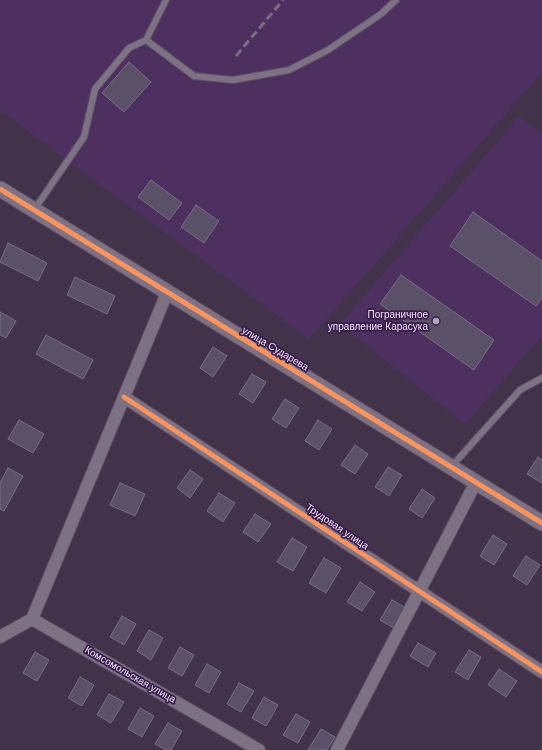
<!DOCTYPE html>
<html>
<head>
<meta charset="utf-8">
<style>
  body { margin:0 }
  canvas { display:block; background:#42334b }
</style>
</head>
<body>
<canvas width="542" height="750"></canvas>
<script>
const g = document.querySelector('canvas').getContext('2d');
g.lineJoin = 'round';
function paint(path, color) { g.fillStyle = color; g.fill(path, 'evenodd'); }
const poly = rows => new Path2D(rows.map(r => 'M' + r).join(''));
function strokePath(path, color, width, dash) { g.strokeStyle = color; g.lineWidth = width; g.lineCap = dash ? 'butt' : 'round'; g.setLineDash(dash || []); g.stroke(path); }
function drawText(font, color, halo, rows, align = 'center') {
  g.font = font + ' Arial,sans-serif'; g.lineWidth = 3.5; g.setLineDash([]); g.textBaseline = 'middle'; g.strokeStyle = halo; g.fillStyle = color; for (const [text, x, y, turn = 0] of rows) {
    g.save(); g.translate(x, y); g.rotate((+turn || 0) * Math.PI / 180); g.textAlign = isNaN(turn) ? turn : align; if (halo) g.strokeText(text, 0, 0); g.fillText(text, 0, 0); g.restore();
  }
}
paint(poly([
  [0,0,542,0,542,72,309,339,0,110],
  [519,117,542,133,542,335,465,424,340,324]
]), '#4e3060');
const building = poly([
  [129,62,151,82,124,112,102,93,129,62],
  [151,180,182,203,169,220,138,197,151,180],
  [196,205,219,221,204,243,181,227,196,205],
  [473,212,542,261,542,298,536,306,450,246,473,212],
  [8,243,47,263,38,281,0,262,8,243],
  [401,275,494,340,474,370,380,304,401,275],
  [75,277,115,296,107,314,67,295,75,277],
  [0,312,16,321,6,338,0,335,0,312],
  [46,335,93,360,83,379,36,354,46,335],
  [213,347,227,356,213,377,200,368,213,347],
  [252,374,266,382,253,403,239,394,252,374],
  [285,399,299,408,286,428,272,419,285,399],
  [19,420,44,434,33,453,8,439,19,420],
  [318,420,332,429,319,450,305,441,318,420],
  [355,445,368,454,355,474,341,465,355,445],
  [538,457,542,460,542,483,527,474,538,457],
  [388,467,402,475,389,496,375,487,388,467],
  [8,468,23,476,4,511,0,509,0,483,8,468],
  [190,470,203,479,190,498,177,488,190,470],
  [120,483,145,494,135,516,110,505,120,483],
  [422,489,435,498,422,518,409,509,422,489],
  [219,493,235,503,223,522,207,511,219,493],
  [255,514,271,524,258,542,243,532,255,514],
  [493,535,507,544,494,565,480,556,493,535],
  [292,538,307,547,293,571,277,562,292,538],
  [526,556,540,565,527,585,513,576,526,556],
  [324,558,341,568,326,593,309,583,324,558],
  [360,582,375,592,362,611,347,602,360,582],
  [392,600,406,608,394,628,380,620,392,600],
  [122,616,136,624,124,645,110,637,122,616],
  [149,630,163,638,151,660,137,651,149,630],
  [418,643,436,653,428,667,410,656,418,643],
  [180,647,194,655,182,676,168,668,180,647],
  [469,650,481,657,468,680,455,672,469,650],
  [35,652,49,660,37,681,23,673,35,652],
  [207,664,221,672,209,693,195,685,207,664],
  [499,669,517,681,506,697,488,685,499,669],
  [80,677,94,685,82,706,68,698,80,677],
  [239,683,254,691,241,712,227,704,239,683],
  [109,694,124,702,111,723,97,715,109,694],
  [264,697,278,705,266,726,252,718,264,697],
  [140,708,154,716,142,737,128,729,140,708],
  [296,714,310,722,298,743,283,735,296,714],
  [168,723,182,731,171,750,166,750,155,744,168,723],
  [321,729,335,737,327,750,308,750,321,729]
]);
paint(building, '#5a5068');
strokePath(building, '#766d83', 1);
const service = poly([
  [146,40,194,76,233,80,289,70,328,50,381,14,396,0],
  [34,210,84,137,95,89,129,48,146,40,166,0],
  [451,467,520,390,542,378]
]);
const minor = poly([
  [124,397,542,672],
  [32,619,167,293],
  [0,637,32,619,259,750],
  [337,750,476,482]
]);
const tertiary = poly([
  [0,189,542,523]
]);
strokePath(service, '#5d5065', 8);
strokePath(minor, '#5d5065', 14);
strokePath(tertiary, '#5d5065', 17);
strokePath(service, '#7d7184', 6);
strokePath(minor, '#7d7184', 12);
strokePath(tertiary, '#7d7184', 15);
strokePath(poly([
  [236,56,283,0]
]), '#796e81', 3, [8, 4]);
strokePath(poly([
  [0,189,542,523],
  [124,397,542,672]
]), '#f8935d', 5);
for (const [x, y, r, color] of [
  [436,321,4,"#b4a4bf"]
]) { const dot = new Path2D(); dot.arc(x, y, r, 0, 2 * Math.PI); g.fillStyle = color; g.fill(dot); strokePath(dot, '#3a1e4a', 1.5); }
drawText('10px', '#f2e1fd', '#3a1e4a', [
  ["Пограничное",428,315],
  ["управление Карасука",428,327]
], 'right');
drawText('10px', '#f2e1fd', '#3a1e4a', [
  ["улица Сударева",275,349,31],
  ["Трудовая улица",337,527,34],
  ["Комсомольская улица",130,675,30]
]);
</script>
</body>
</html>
